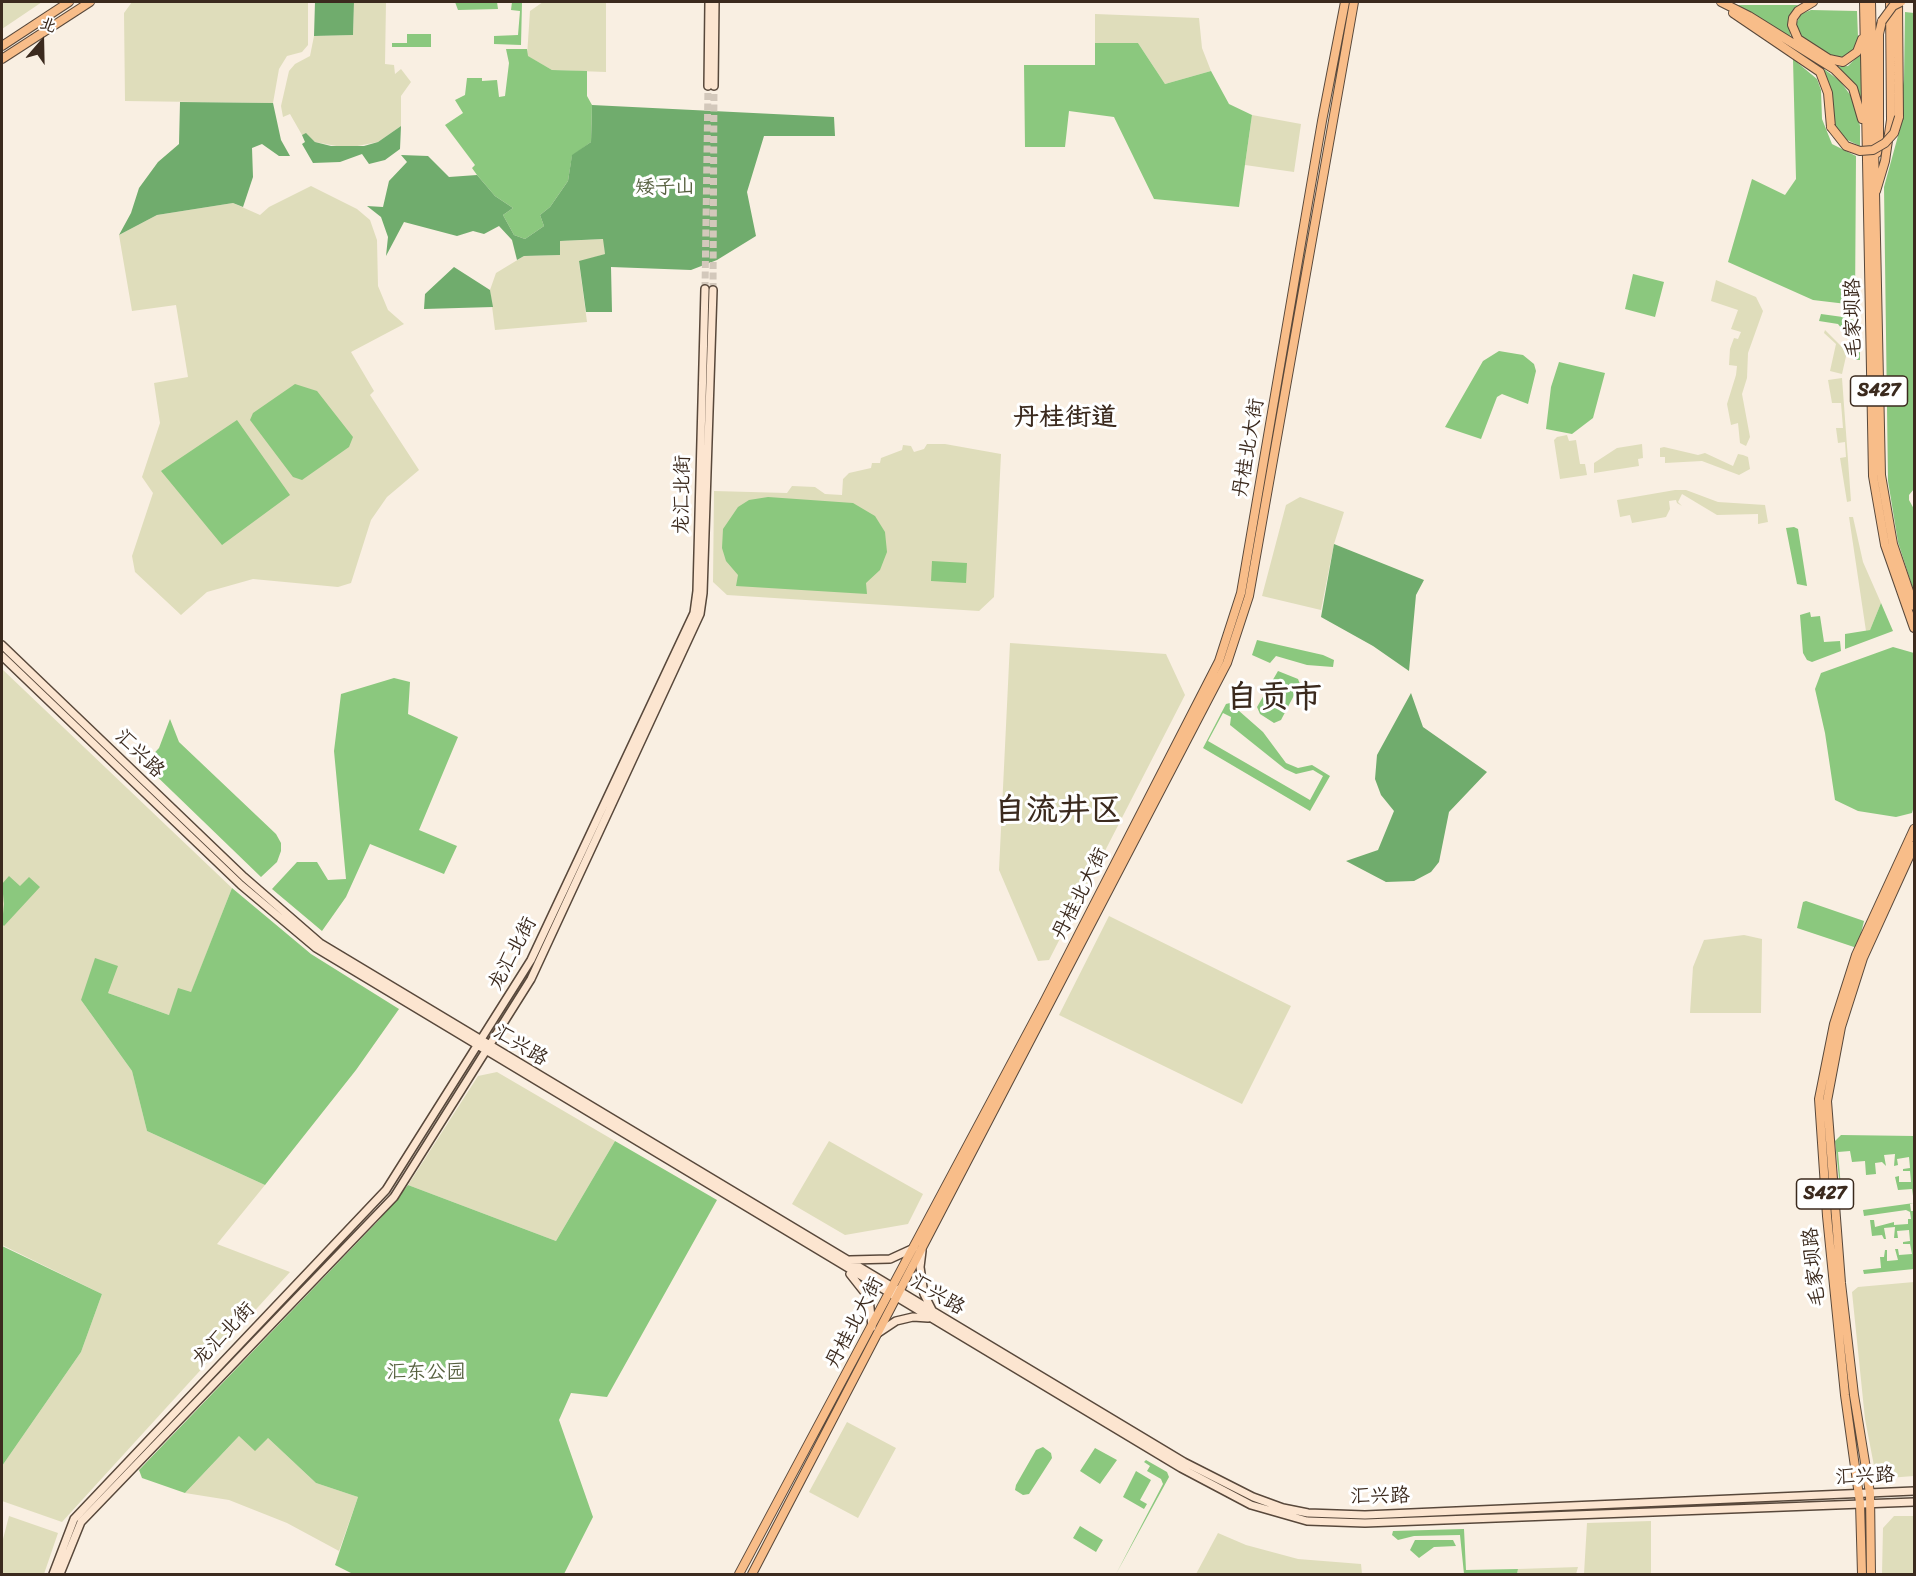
<!DOCTYPE html>
<html>
<head>
<meta charset="utf-8">
<style>
  body { margin:0 }
  #map { position:relative; width:1916px; height:1576px; overflow:hidden; background:#f9efe2; font-family:Sriracha,"LXGW WenKai TC",sans-serif }
  canvas { display:block }
  .frame { position:absolute; inset:0; border:3px solid #3b2a1e; pointer-events:none }
  .north { position:absolute; left:12px; top:12px; width:60px; height:60px; -webkit-text-stroke:4px #fff; paint-order:stroke; rotate:20deg; font-size:16px; font-weight:700; line-height:24px; text-align:center; color:#3b2a1e }
  .north::after { content:''; display:block; margin:auto; width:21px; height:27px; background:#3b2a1e; clip-path:polygon(50% 0,100% 100%,50% 72%,0 100%) }
</style>
</head>
<body>
<div id="map">
<canvas width="1916" height="1576"></canvas>
<div class="frame"></div>
<div class="north">北</div>
</div>
<script>
const g = document.querySelector('canvas').getContext('2d');
g.lineJoin = 'round';
function paint(path, color) { g.fillStyle = color; g.fill(path, 'evenodd'); }
const poly = rows => new Path2D(rows.map(r => 'M' + r).join(''));
function strokePath(path, color, width, dash) { g.strokeStyle = color; g.lineWidth = width; g.lineCap = dash ? 'butt' : 'round'; g.setLineDash(dash || []); g.stroke(path); }
function drawText(font, color, halo, rows, align = 'center') {
  g.font = font + ' Sriracha,"LXGW WenKai TC",sans-serif'; g.lineWidth = 6; g.setLineDash([]); g.textBaseline = 'middle'; g.strokeStyle = halo; g.fillStyle = color; for (const [text, x, y, turn = 0] of rows) {
    g.save(); g.translate(x, y); g.rotate((+turn || 0) * Math.PI / 180); g.textAlign = isNaN(turn) ? turn : align; if (halo) g.strokeText(text, 0, 0); g.fillText(text, 0, 0); g.restore();
  }
}
paint(poly([
  [2,2,42,2,2,29],
  [132,2,308,2,308,45,302,52,287,56,279,69,273,103,125,101,124,13],
  [354,2,386,2,385,64,394,65,395,74,401,69,411,82,401,96,401,126,378,142,347,148,315,142,306,134,302,135,290,114,283,117,281,106,289,71,295,64,310,56,314,36,353,35],
  [543,2,606,2,606,72,552,70,527,56,530,11],
  [1095,14,1199,18,1202,48,1211,71,1165,84,1138,43,1095,43],
  [1252,115,1301,124,1294,172,1245,165],
  [311,186,357,209,370,220,377,240,378,286,388,310,404,324,351,352,374,391,370,395,419,470,387,497,371,520,351,583,338,587,253,579,207,592,181,615,135,572,132,556,153,493,142,477,160,423,154,383,188,377,176,305,132,311,119,235,157,215,233,203,260,215,269,207],
  [604,239,605,254,579,262,587,322,495,330,490,290,496,273,524,256,560,255,560,241],
  [1716,280,1756,297,1763,311,1748,353,1747,378,1742,394,1750,437,1746,446,1740,443,1738,423,1731,425,1727,404,1736,375,1737,366,1729,365,1730,349,1734,338,1738,339,1741,332,1731,329,1738,310,1711,301],
  [1825,330,1847,352,1842,374,1830,371,1836,344,1824,333],
  [1842,378,1851,501,1847,502,1840,458,1846,457,1845,442,1838,443,1836,428,1843,428,1841,403,1832,403,1828,380],
  [1567,435,1569,441,1576,440,1580,464,1585,464,1587,475,1560,479,1554,440,1557,437],
  [927,444,945,444,1001,454,994,597,979,611,727,595,713,582,714,491,787,493,792,486,815,487,825,494,842,495,843,479,849,473,871,468,872,463,880,463,881,458,902,450,903,445,911,446,914,452,924,449],
  [1642,444,1643,458,1638,459,1639,466,1594,473,1594,463,1617,448],
  [1664,447,1698,455,1705,453,1733,466,1738,454,1743,455,1748,457,1750,469,1739,475,1702,461,1665,463,1665,457,1660,457,1660,448],
  [1675,490,1686,490,1718,502,1765,505,1768,522,1758,524,1758,514,1717,515,1682,494,1678,502,1682,506,1677,503,1676,500,1669,501,1670,509,1666,517,1632,523,1630,515,1620,517,1617,500],
  [1300,497,1344,512,1334,544,1321,610,1262,596,1286,505],
  [1849,517,1853,517,1863,562,1881,603,1870,630,1866,631],
  [1010,643,1166,654,1185,695,1049,960,1038,961,999,870],
  [2,669,232,888,191,993,169,1015,108,993,81,1000,132,1071,147,1131,265,1185,217,1244,290,1272,62,1522,2,1501,2,1466,81,1352,102,1294,2,1245],
  [1109,916,1291,1006,1242,1104,1059,1015],
  [1744,935,1762,939,1761,1013,1690,1013,1693,967,1704,940],
  [497,1072,615,1141,556,1241,408,1185,478,1076],
  [829,1141,923,1194,908,1224,845,1235,792,1204],
  [1914,1282,1914,1476,1888,1478,1875,1471,1865,1419,1852,1292,1858,1287],
  [847,1422,896,1448,858,1518,809,1492],
  [239,1436,268,1438,316,1483,358,1497,339,1551,287,1523,229,1500,185,1493],
  [9,1516,58,1533,44,1574,2,1574,2,1543],
  [1894,1516,1914,1516,1914,1574,1882,1574,1883,1528],
  [1651,1521,1651,1574,1584,1574,1587,1523],
  [1218,1533,1246,1545,1298,1559,1361,1564,1362,1574,1196,1574],
  [1578,1567,1576,1574,1517,1574,1518,1569]
]), '#dfddbb');
paint(poly([
  [455,2,497,2,498,9,458,10],
  [512,2,522,2,521,45,494,44,494,36,518,35,520,11,511,10],
  [1737,5,1798,5,1788,23,1791,38],
  [1811,10,1857,11,1858,37,1853,52,1844,58,1836,58,1803,39,1796,24,1801,14],
  [1905,12,1914,13,1914,489,1909,495,1909,500,1914,509,1914,592,1898,542,1888,481,1884,187,1901,125,1899,106,1904,80],
  [407,34,431,34,431,47,392,47,392,43,407,43],
  [1095,43,1138,43,1165,84,1211,71,1229,104,1252,115,1239,207,1154,199,1114,117,1069,111,1065,147,1025,147,1024,65,1095,65],
  [506,49,527,49,528,56,552,70,587,71,587,96,592,105,591,142,572,156,568,181,550,207,540,215,544,226,525,239,514,235,503,215,513,208,495,196,477,175,472,168,475,165,445,125,463,113,455,100,465,95,467,78,482,78,482,81,497,80,499,97,505,96,509,63],
  [1861,53,1862,103,1854,84,1835,67,1848,66],
  [1793,59,1817,79,1821,90,1822,119,1832,144,1856,156,1855,305,1813,300,1728,262,1752,179,1785,195,1796,179],
  [1820,66,1840,81,1854,100,1860,126,1860,146,1845,139,1838,132,1834,123,1831,89],
  [1633,274,1664,282,1655,317,1625,309],
  [1821,314,1850,318,1860,324,1860,360,1855,360,1857,348,1838,324,1819,321],
  [1499,351,1523,355,1534,364,1536,371,1528,404,1502,394,1497,397,1481,439,1445,427,1483,361],
  [1559,362,1605,373,1593,418,1572,434,1546,429,1551,387],
  [295,384,317,391,353,437,349,447,302,480,293,477,250,420,253,413],
  [237,420,290,495,222,545,161,471],
  [768,497,853,503,875,516,885,532,887,552,880,570,866,583,867,594,736,586,738,575,726,561,722,548,723,529,738,507,749,500],
  [1794,527,1798,529,1807,586,1797,584,1786,528],
  [932,561,967,563,966,583,931,581],
  [1881,603,1893,631,1845,649,1845,634,1870,630],
  [1810,612,1811,617,1820,616,1824,642,1840,641,1841,651,1812,662,1807,660,1803,653,1800,615],
  [1257,640,1323,655,1334,660,1333,667,1307,665,1276,656,1270,663,1252,655],
  [1893,647,1914,653,1914,806,1912,813,1896,817,1858,811,1835,800,1825,733,1815,689,1821,673],
  [1278,671,1298,679,1300,684,1281,720,1274,723,1260,714,1257,707],
  [394,678,410,682,408,714,458,737,419,830,457,846,444,874,370,844,346,897,322,931,272,889,297,862,317,862,328,880,346,879,334,751,341,694],
  [1230,703,1263,732,1286,763,1298,768,1312,765,1330,776,1310,811,1203,748,1226,704],
  [1223,713,1231,717,1230,725,1285,769,1296,774,1313,770,1323,776,1310,800,1208,741],
  [170,719,179,742,276,834,281,843,281,851,277,862,261,877,144,764,159,748],
  [9,876,20,886,29,877,40,887,4,926,2,924,4,904,2,884],
  [232,888,311,954,399,1009,356,1070,265,1185,147,1131,132,1071,81,1000,95,958,118,966,108,993,169,1015,178,988,191,992],
  [1806,901,1864,921,1858,946,1854,947,1797,928,1803,902],
  [1841,1135,1914,1136,1914,1203,1910,1204,1911,1211,1914,1211,1914,1269,1864,1274,1863,1270,1881,1268,1880,1257,1884,1257,1885,1250,1887,1250,1887,1261,1898,1260,1895,1249,1898,1249,1899,1255,1912,1254,1910,1244,1903,1244,1903,1242,1910,1241,1909,1230,1897,1231,1898,1238,1894,1238,1895,1227,1884,1228,1886,1239,1884,1239,1882,1235,1872,1236,1870,1220,1874,1220,1875,1227,1894,1222,1894,1225,1908,1224,1908,1219,1911,1219,1910,1212,1906,1210,1864,1216,1863,1210,1914,1203,1912,1189,1898,1190,1895,1177,1899,1176,1899,1182,1911,1182,1910,1171,1903,1171,1903,1169,1910,1168,1909,1157,1897,1159,1898,1165,1894,1166,1895,1154,1884,1155,1886,1166,1882,1162,1875,1163,1876,1174,1866,1175,1865,1161,1852,1162,1850,1151,1838,1152,1842,1199,1849,1199,1850,1202,1848,1206,1842,1206,1835,1141],
  [615,1141,717,1200,607,1397,571,1393,559,1420,593,1517,564,1574,353,1574,335,1565,358,1497,316,1483,268,1438,255,1451,239,1436,185,1493,142,1478,139,1470,379,1220,408,1185,556,1241],
  [2,1246,102,1294,81,1352,2,1466],
  [1043,1447,1051,1453,1052,1458,1029,1494,1023,1495,1015,1490,1016,1485,1036,1450],
  [1095,1448,1117,1460,1100,1484,1080,1471],
  [1146,1460,1167,1472,1169,1477,1116,1574,1163,1484,1161,1479,1147,1471,1150,1466,1144,1462],
  [1136,1471,1151,1480,1140,1500,1147,1504,1144,1509,1123,1497],
  [1080,1526,1103,1540,1096,1552,1073,1538],
  [1464,1529,1466,1570,1518,1569,1517,1574,1464,1574,1460,1535,1414,1536,1398,1540,1392,1535,1393,1531],
  [1415,1540,1453,1540,1456,1546,1434,1547,1419,1558,1410,1550]
]), '#8bc87e');
paint(poly([
  [315,2,354,2,353,35,314,36],
  [180,102,273,103,281,140,290,156,279,156,262,144,252,148,253,177,243,207,233,203,157,215,119,235,131,213,139,188,158,162,179,144],
  [592,105,834,117,835,136,764,136,747,192,756,236,717,260,691,270,611,267,612,312,586,312,579,261,605,254,603,239,560,241,560,255,524,256,517,260,512,240,499,226,484,234,473,231,457,236,404,222,386,256,388,237,381,217,367,206,383,207,389,181,407,162,401,155,428,156,449,177,477,175,495,196,513,208,503,215,514,235,525,239,544,226,540,215,550,207,568,181,572,155,591,142],
  [401,126,400,149,385,160,369,164,362,154,340,162,313,163,302,144,305,142,302,135,306,133,315,142,331,146,364,146,378,142],
  [454,267,490,290,493,307,424,309,425,294],
  [1334,544,1424,580,1416,595,1409,671,1373,646,1321,617],
  [1411,693,1423,727,1487,772,1449,812,1439,862,1431,872,1414,881,1386,882,1346,861,1378,850,1394,811,1381,795,1375,779,1377,755]
]), '#70ac6d');
strokePath(poly([
  [705,289,708,86],
  [713,290,714,86]
]), '#d3c8bb', 7, [7, 3.5]);
const secondary = poly([
  [708,86,709,2],
  [714,86,715,2],
  [2,645,244,877,320,943,1184,1462,1253,1497,1283,1508,1308,1513,1365,1515,1914,1491],
  [2,656,241,885,316,948,1181,1468,1251,1505,1307,1521,1365,1523,1914,1502],
  [922,1251,920,1267,924,1294,933,1312],
  [850,1260,890,1259,914,1248],
  [850,1274,869,1298,872,1327],
  [878,1333,896,1321,913,1317,928,1318],
  [53,1574,74,1519,386,1190,531,960,694,613,697,591,705,289],
  [60,1574,81,1522,394,1197,531,979,700,614,703,593,713,290]
]);
const primary = poly([
  [1721,2,1749,16,1834,69,1853,88,1862,119],
  [1813,2,1798,11,1793,18,1792,25,1798,39,1829,59,1843,62,1857,52,1862,39],
  [1864,2,1873,476,1885,545,1914,628],
  [1871,2,1881,475,1893,544,1914,606],
  [1898,2,1899,117],
  [1733,13,1820,72,1828,93,1831,127],
  [2,46,69,2],
  [2,59,90,2],
  [1877,153,1879,138,1879,34,1882,21],
  [1876,191,1885,161,1891,120,1890,2],
  [739,1574,1043,1004,1219,661,1241,593,1322,121,1345,2],
  [752,1574,1227,663,1249,596,1354,2],
  [1862,1574,1860,1503,1845,1395,1827,1216,1819,1099,1834,1024,1856,955,1914,829],
  [1871,1574,1870,1493,1854,1395,1841,1283,1827,1101,1841,1027,1863,958,1914,846]
]);
strokePath(secondary, '#58483b', 10);
strokePath(primary, '#58483b', 10);
strokePath(secondary, '#fce5d0', 7);
strokePath(primary, '#f8bd89', 8);
const primaryBridge = poly([
  [1882,21,1893,6,1901,2],
  [1831,127,1846,146,1860,151,1873,150,1885,143,1894,133,1899,117]
]);
strokePath(primaryBridge, '#58483b', 10, []);
strokePath(primaryBridge, '#f8bd89', 8);
for (const [x, y, w] of [
  [1879,391,57],
  [1825,1194,57]
]) { const box = new Path2D(); box.roundRect(x - w / 2, y - 15, w, 30, 4.5); g.fillStyle = '#fff'; g.fill(box); strokePath(box, '#3b2a1e', 1.5); }
drawText('bold 18px', '#3b2a1e', null, [
  ["S427",1879,391],
  ["S427",1825,1194]
]);
drawText('20px', '#576140', '#fff', [
  ["矮子山",665,188],
  ["汇东公园",426,1373]
]);
drawText('20px', '#3b2a1e', '#fff', [
  ["毛家坝路",1854,318,-91],
  ["丹桂北大街",1249,448,-80],
  ["龙汇北街",683,495,-89],
  ["汇兴路",139,754,44],
  ["丹桂北大街",1081,894,-63],
  ["龙汇北街",513,954,-62],
  ["汇兴路",520,1046,31],
  ["毛家坝路",1815,1267,-96],
  ["汇兴路",937,1295,31],
  ["丹桂北大街",855,1323,-62],
  ["龙汇北街",224,1335,-46],
  ["汇兴路",1865,1477,-3],
  ["汇兴路",1380,1497,-1]
]);
drawText('bold 26px', '#3b2a1e', '#fff', [
  ["丹桂街道",1065,418]
]);
drawText('bold 32px', '#3b2a1e', '#fff', [
  ["自贡市",1274,699],
  ["自流井区",1058,812]
]);
</script>
</body>
</html>
